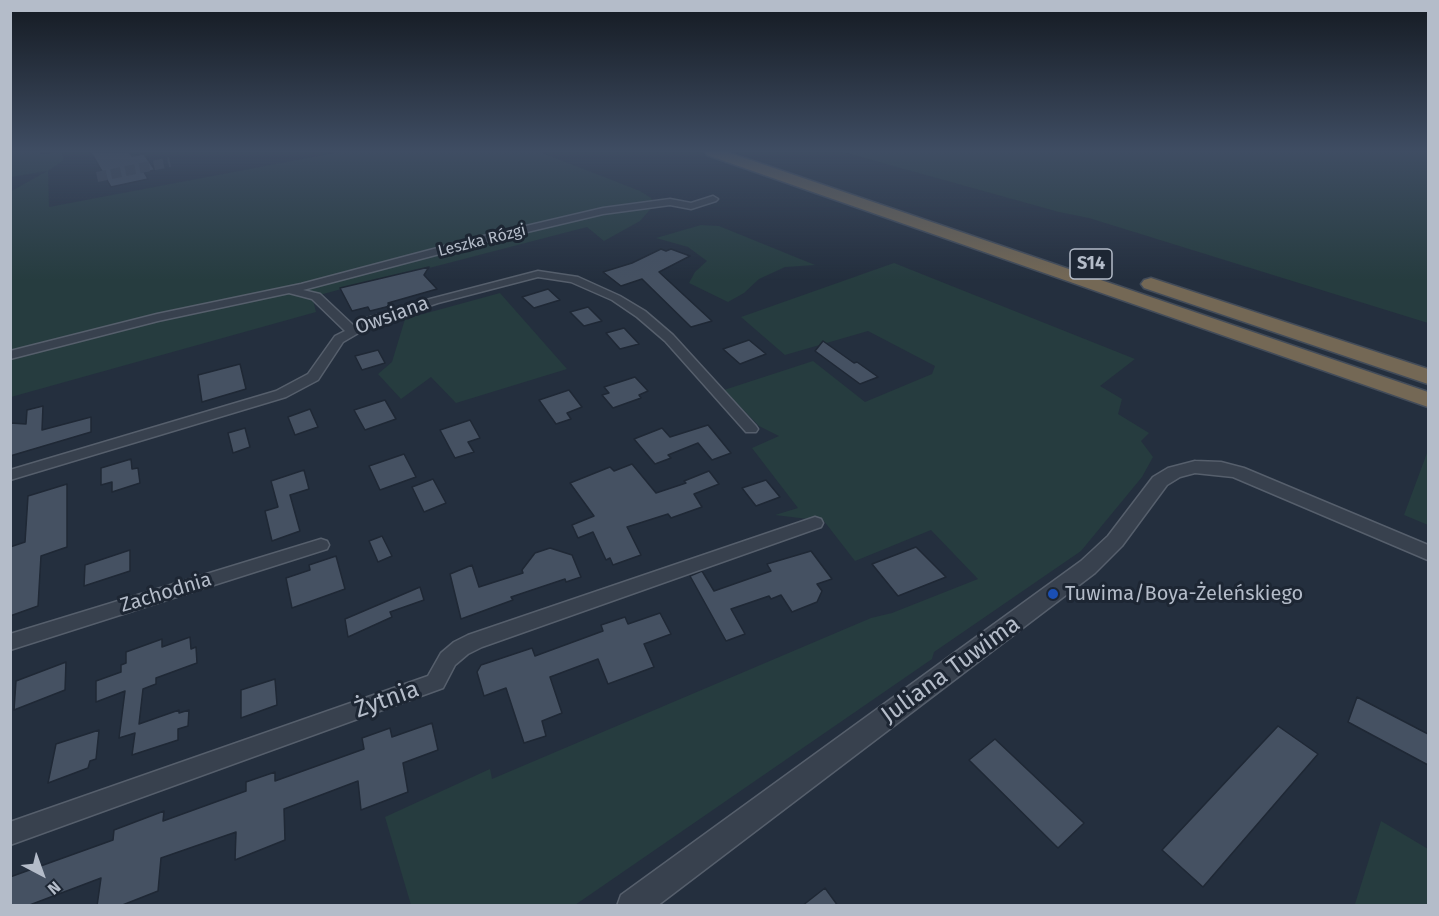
<!DOCTYPE html>
<html>
<head>
<meta charset="utf-8">
<style>
  body { margin:0 }
  #map { position:relative; width:1439px; height:916px; overflow:hidden; background:#242f3e; font-family:"Fira Sans",sans-serif }
  canvas { display:block }
  .frame { position:absolute; inset:0; border:12px solid #b4bcc9; pointer-events:none }
  .north { position:absolute; left:12px; top:844px; width:60px; height:60px; -webkit-text-stroke:4px #1d2633; paint-order:stroke; rotate:139deg; font-size:16px; font-weight:700; line-height:24px; text-align:center; color:#b4bcc9 }
  .north::after { content:''; display:block; margin:auto; width:21px; height:27px; background:#b4bcc9; clip-path:polygon(50% 0,100% 100%,50% 72%,0 100%) }
</style>
</head>
<body>
<div id="map">
<canvas width="1439" height="916"></canvas>
<div class="frame"></div>
<div class="north">N</div>
</div>
<script>
const g = document.querySelector('canvas').getContext('2d');
g.lineJoin = 'round';
function paint(path, color) { g.fillStyle = color; g.fill(path, 'evenodd'); }
const poly = rows => new Path2D(rows.map(r => 'M' + r).join(''));
function strokePath(path, color, width, dash) { g.strokeStyle = color; g.lineWidth = width; g.lineCap = dash ? 'butt' : 'round'; g.setLineDash(dash || []); g.stroke(path); }
function drawText(font, color, halo, rows, align = 'center') {
  g.font = font + ' "Fira Sans",sans-serif'; g.lineWidth = 6; g.setLineDash([]); g.textBaseline = 'middle'; g.strokeStyle = halo; g.fillStyle = color; for (const [text, x, y, turn = 0] of rows) {
    g.save(); g.translate(x, y); g.rotate((+turn || 0) * Math.PI / 180); g.textAlign = isNaN(turn) ? turn : align; if (halo) g.strokeText(text, 0, 0); g.fillText(text, 0, 0); g.restore();
  }
}
paint(poly([
  [11,152,40,152,41,154,62,152,64,160,48,171,49,207,339,152,540,152,640,191,651,198,655,204,640,221,604,241,587,227,429,268,378,279,316,296,313,300,316,312,11,397,10,192,47,171,11,177],
  [843,152,1428,152,1428,323,1089,218,1059,212],
  [701,225,719,226,815,265,785,267,759,279,744,293,728,302,689,283,695,272,707,261,688,247,656,238],
  [894,263,1135,359,1100,386,1122,399,1118,414,1149,433,1141,441,1153,457,1142,477,1081,551,934,652,932,659,575,905,411,905,385,817,490,769,492,779,871,618,892,613,978,579,931,530,855,561,824,521,775,515,798,508,752,448,779,436,759,426,724,390,813,361,865,402,932,374,935,366,868,331,785,355,741,317],
  [500,293,567,369,456,403,431,377,401,399,378,374,392,362,405,319],
  [1427,453,1428,453,1428,525,1404,515],
  [1381,821,1428,849,1428,905,1355,904]
]), '#263c3f');
const building = poly([
  [91,152,129,152,132,156,144,154,155,170,144,172,148,179,111,187,91,152],
  [661,249,666,251,671,249,690,256,659,272,712,321,691,327,642,279,621,286,603,272,632,263,661,249],
  [429,267,424,275,437,289,388,303,390,306,370,311,368,307,352,311,340,288,429,267],
  [548,289,560,300,534,308,522,297,548,289],
  [588,307,602,321,584,326,570,312,588,307],
  [624,328,639,344,620,349,606,333,624,328],
  [749,340,766,354,740,364,723,349,749,340],
  [823,341,854,363,857,362,878,377,860,384,815,351,823,341],
  [378,350,385,363,362,370,355,356,378,350],
  [240,364,246,389,202,402,198,375,240,364],
  [635,377,648,391,639,395,641,398,613,408,602,395,609,393,604,387,635,377],
  [569,390,582,407,567,413,571,419,556,424,539,400,569,390],
  [385,400,396,419,365,430,354,410,385,400],
  [43,406,42,430,91,417,91,432,10,456,10,423,26,424,27,410,43,406],
  [310,409,318,427,295,435,288,417,310,409],
  [470,420,480,438,468,442,474,452,455,458,440,430,470,420],
  [708,425,731,453,712,460,698,443,668,455,671,458,655,464,634,439,662,428,670,437,708,425],
  [245,428,250,447,233,453,228,433,245,428],
  [404,454,416,477,380,490,369,466,404,454],
  [131,459,132,469,138,468,140,483,112,492,112,482,101,485,101,468,131,459],
  [632,464,656,493,686,483,684,481,709,471,719,484,694,494,702,507,671,518,668,514,627,527,641,555,613,565,610,558,606,560,593,532,578,538,572,525,594,516,570,483,610,467,614,471,632,464],
  [304,470,309,489,290,495,300,531,272,541,265,511,278,507,271,481,304,470],
  [433,479,446,503,424,512,412,487,433,479],
  [766,480,780,497,756,506,742,488,766,480],
  [67,484,67,547,41,556,38,606,10,616,10,547,25,542,28,496,67,484],
  [382,536,392,556,378,562,369,541,382,536],
  [916,547,946,577,898,596,872,564,916,547],
  [550,548,572,555,581,577,566,582,565,579,511,597,513,600,461,619,450,574,472,565,479,587,523,573,522,570,535,553,550,548],
  [130,550,130,571,84,586,85,565,130,550],
  [811,551,832,579,817,584,822,591,817,602,792,612,781,595,771,599,769,596,731,609,745,634,726,641,690,576,702,571,714,591,771,571,767,564,811,551],
  [336,556,345,589,292,608,286,578,310,570,309,565,336,556],
  [420,587,424,600,390,612,392,617,348,637,345,619,420,587],
  [660,613,671,634,644,644,654,667,608,684,598,659,550,677,562,713,542,721,546,736,524,743,506,688,484,696,477,672,481,665,532,648,535,656,603,631,601,625,625,617,628,624,660,613],
  [190,637,191,649,196,647,197,663,156,678,156,684,143,689,139,724,179,710,179,713,189,710,188,726,178,729,178,740,132,755,135,733,119,738,125,691,96,702,96,681,121,672,121,665,126,663,126,652,162,639,162,647,190,637],
  [66,662,65,690,14,710,16,681,66,662],
  [275,679,277,705,241,718,241,690,275,679],
  [1357,697,1428,734,1428,765,1348,722,1357,697],
  [432,723,438,750,403,763,408,792,361,810,358,781,284,809,285,840,235,860,236,832,161,858,158,891,120,906,97,906,101,878,27,906,10,906,10,877,113,840,114,830,164,811,163,821,246,791,246,782,275,772,275,781,364,749,362,738,390,728,392,737,432,723],
  [1278,726,1318,754,1203,887,1162,850,1278,726],
  [99,730,96,759,90,761,88,768,48,783,56,744,99,730],
  [995,739,1084,823,1058,848,969,760,995,739],
  [825,888,838,906,802,906,825,888]
]);
paint(building, '#455162');
strokePath(building, '#1f2835', 1.5);
strokePath(poly([
  [97,177,170,162]
]), '#3a4453', 10, [10, 4.5]);
const minor = poly([
  [713,196,718,199,716,201,691,209,670,205,603,214,485,242,303,290,320,294,353,325,364,319,430,299,538,271,578,277,620,296,645,311,673,335,756,426,758,429,756,432,746,432,665,341,637,317,612,300,571,282,538,277,438,303,372,325,343,342,318,380,286,397,10,480,10,470,276,391,308,374,335,336,345,331,312,299,289,293,158,321,10,359,10,351,157,314,301,284,479,237,603,208,670,199,691,203,713,196],
  [815,517,821,519,823,523,821,527,482,647,468,654,455,665,443,688,10,845,10,822,428,676,441,653,454,642,468,635,815,517],
  [321,539,327,541,329,545,327,549,10,650,10,634,321,539]
]);
const tertiary = poly([
  [1195,461,1221,462,1244,468,1428,545,1428,560,1233,477,1195,473,1180,477,1167,485,1122,546,1095,573,657,906,617,906,621,895,1081,561,1108,536,1153,477,1168,468,1195,461]
]);
const motorway = poly([
  [705,152,727,152,1428,392,1428,407,707,155,705,152],
  [1151,278,1428,369,1428,384,1144,288,1141,284,1144,280,1151,278]
]);
strokePath(minor, '#565f6c', 3);
strokePath(tertiary, '#565f6c', 3);
strokePath(motorway, '#434c59', 3);
paint(minor, '#38414e');
paint(tertiary, '#38414e');
paint(motorway, '#746855');
const sky = g.createLinearGradient(0, 0, 0, 280);
sky.addColorStop(0, '#141a22');
sky.addColorStop(0.54, '#3f4d63');
sky.addColorStop(1, '#3f4d6300');
g.fillStyle = sky;
g.fillRect(0, 0, 1439, 280);
for (const [x, y, r, color] of [
  [1053,594,6,"#1a4fb4"]
]) { const dot = new Path2D(); dot.arc(x, y, r, 0, 2 * Math.PI); g.fillStyle = color; g.fill(dot); strokePath(dot, '#1d2633', 2); }
drawText('16px', '#b4bcc9', '#1d2633', [
  ["Leszka Rózgi",482,241,-14]
]);
for (const [x, y, w] of [
  [1091,264,42]
]) { const box = new Path2D(); box.roundRect(x - w / 2, y - 15, w, 30, 4.5); g.fillStyle = '#1d2633'; g.fill(box); strokePath(box, '#b4bcc9', 1.5); }
drawText('bold 18px', '#b4bcc9', null, [
  ["S14",1091,264]
]);
drawText('20px', '#b4bcc9', '#1d2633', [
  ["Owsiana",392,316,-20],
  ["Zachodnia",166,593,-17]
]);
drawText('20px', '#b4bcc9', '#1d2633', [
  ["Tuwima/Boya-Żeleńskiego",1065,594]
], 'left');
drawText('24px', '#b4bcc9', '#1d2633', [
  ["Juliana Tuwima",951,670,-36],
  ["Żytnia",387,700,-20]
]);
</script>
</body>
</html>
